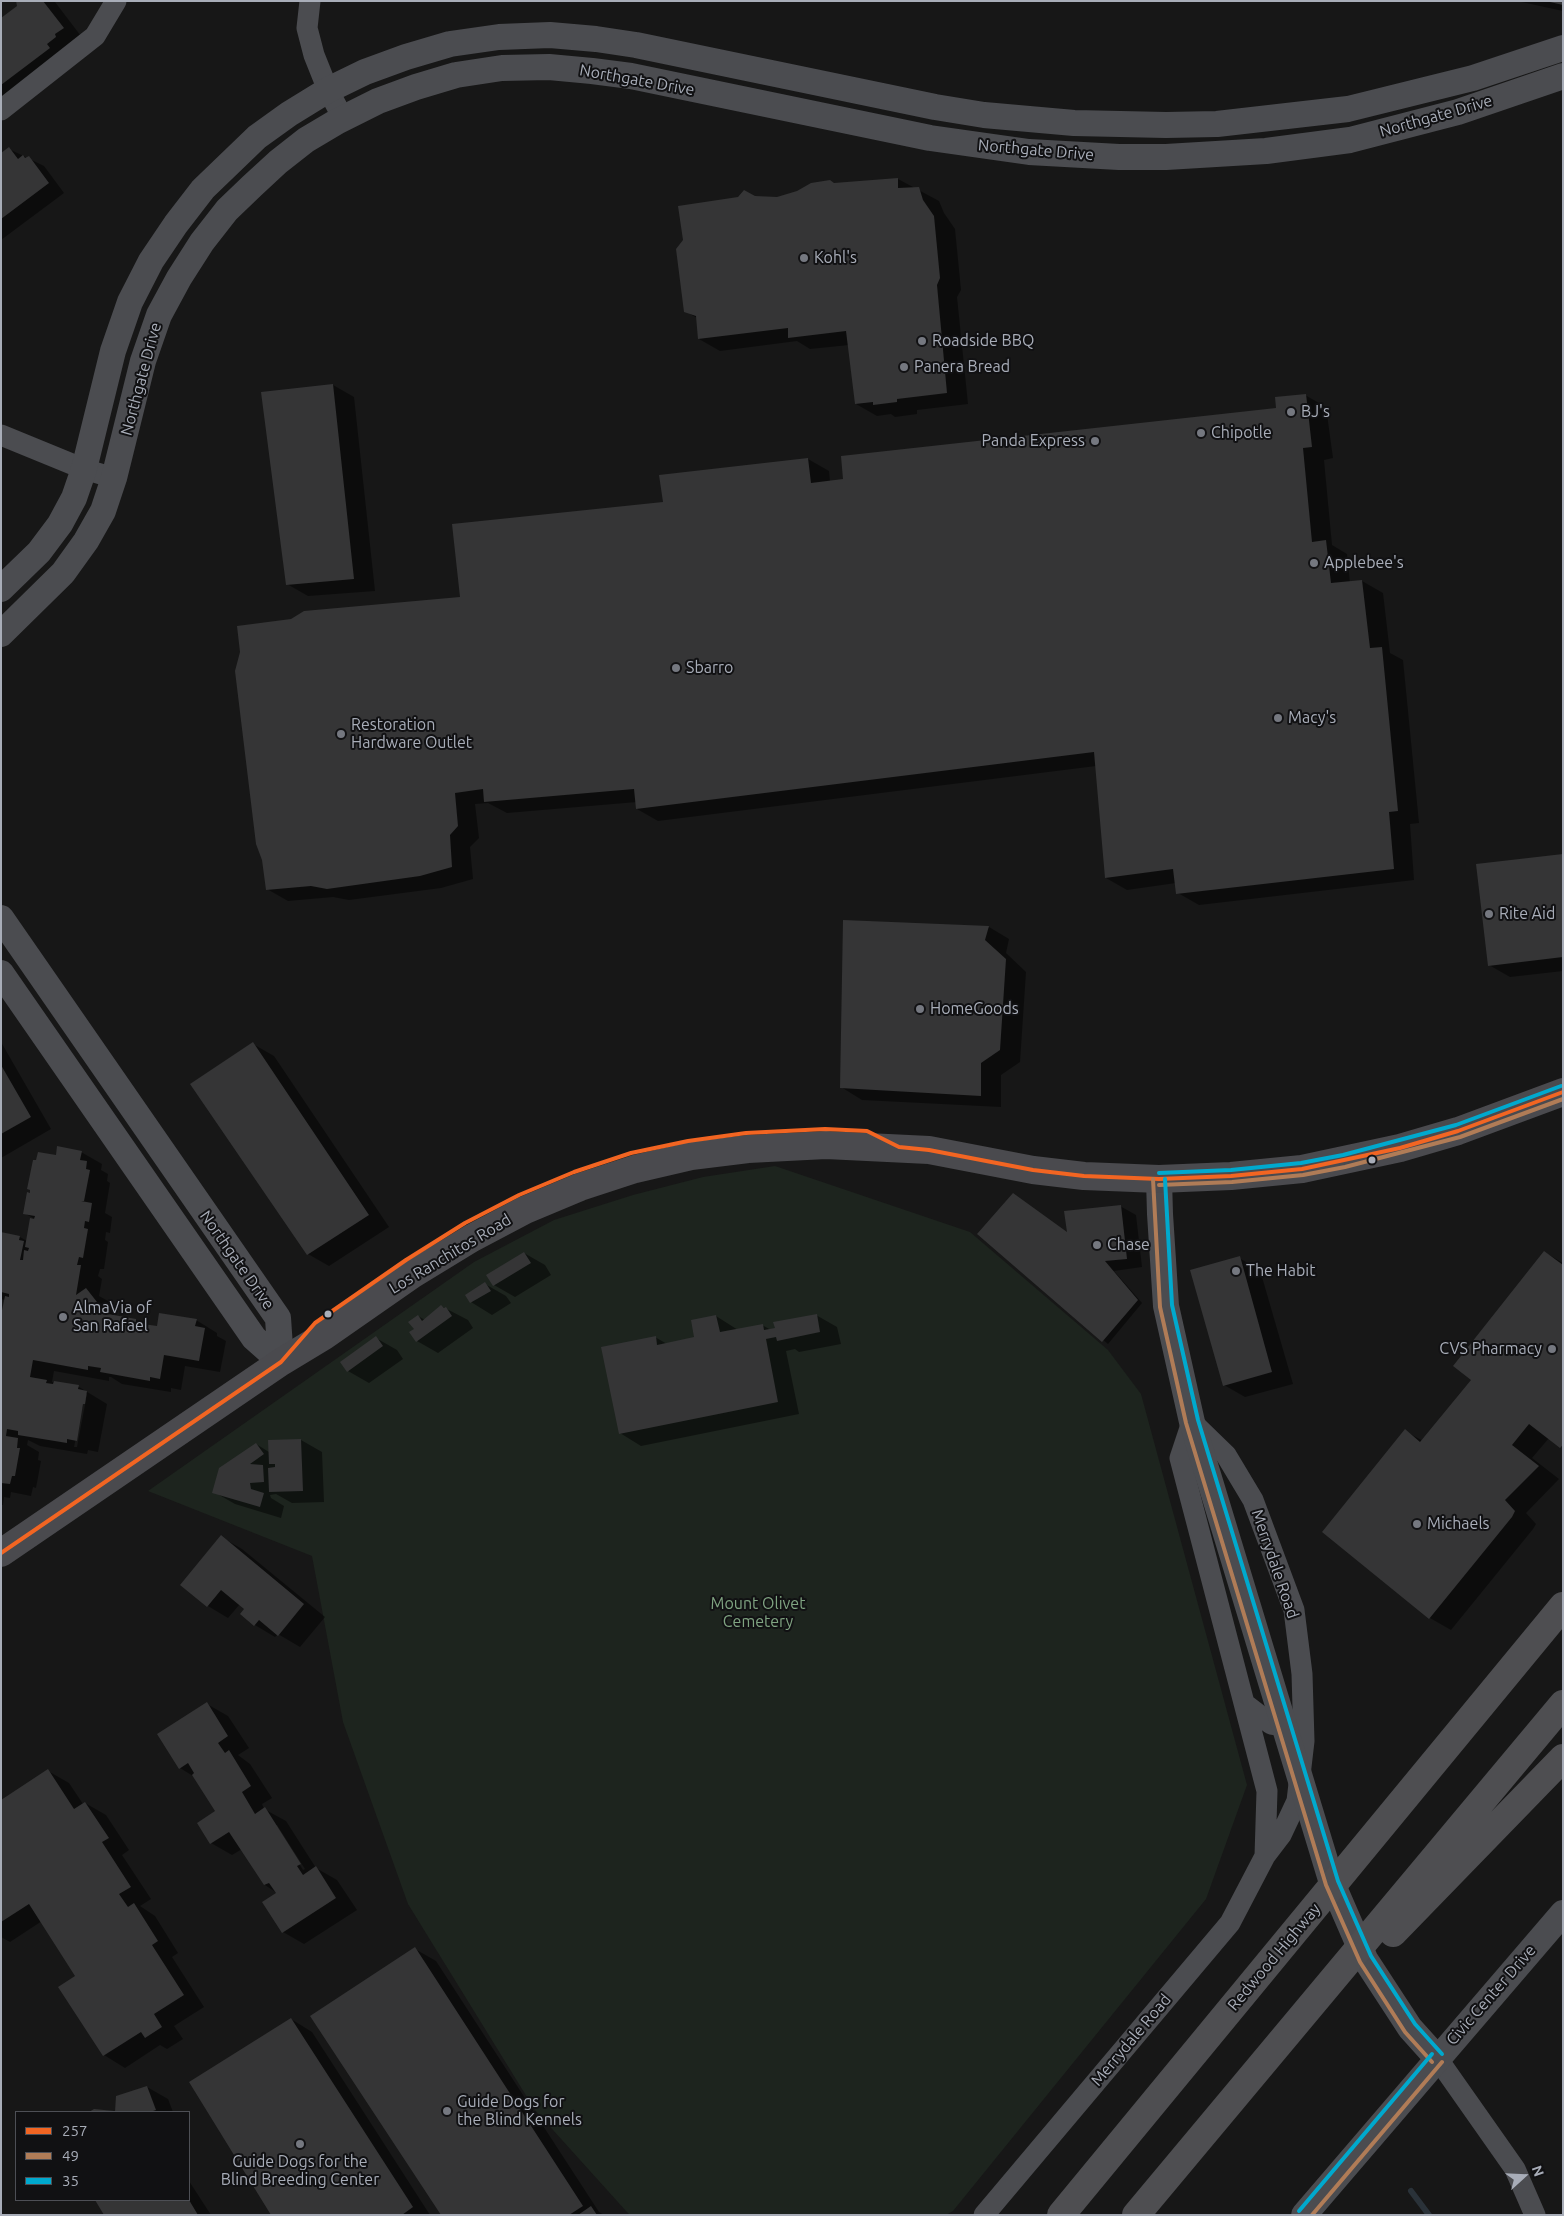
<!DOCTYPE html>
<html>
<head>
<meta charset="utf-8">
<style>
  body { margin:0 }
  #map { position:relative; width:1564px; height:2216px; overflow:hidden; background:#171717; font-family:Ubuntu,sans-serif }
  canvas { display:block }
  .frame { position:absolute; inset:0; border:2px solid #a8adb8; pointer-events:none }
  .legend { position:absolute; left:15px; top:2111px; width:175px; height:90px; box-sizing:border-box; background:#111113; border:1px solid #4d4f55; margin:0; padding:6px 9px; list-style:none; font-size:15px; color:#a8adb8 }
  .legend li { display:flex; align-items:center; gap:10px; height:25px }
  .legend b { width:25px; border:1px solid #4d4f55 }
  .north { position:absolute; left:1499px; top:2151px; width:50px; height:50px; -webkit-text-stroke:4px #111113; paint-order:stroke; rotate:70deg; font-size:14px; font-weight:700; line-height:20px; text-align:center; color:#a8adb8 }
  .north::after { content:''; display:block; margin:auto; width:18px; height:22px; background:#a8adb8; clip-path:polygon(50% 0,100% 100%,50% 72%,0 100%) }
</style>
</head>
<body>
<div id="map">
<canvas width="1564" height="2216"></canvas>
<div class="frame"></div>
<ul class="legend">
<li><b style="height:6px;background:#f26522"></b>257</li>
<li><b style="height:6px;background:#b07c57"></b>49</li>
<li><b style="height:6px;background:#00a9ce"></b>35</li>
</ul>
<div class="north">N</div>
</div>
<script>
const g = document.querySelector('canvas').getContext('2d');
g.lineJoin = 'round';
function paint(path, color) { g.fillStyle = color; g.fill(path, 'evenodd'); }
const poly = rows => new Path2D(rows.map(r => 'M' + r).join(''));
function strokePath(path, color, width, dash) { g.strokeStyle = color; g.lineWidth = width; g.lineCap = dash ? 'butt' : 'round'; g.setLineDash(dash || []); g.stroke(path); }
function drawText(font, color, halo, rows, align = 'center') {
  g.font = font + ' Ubuntu,sans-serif'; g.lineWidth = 4; g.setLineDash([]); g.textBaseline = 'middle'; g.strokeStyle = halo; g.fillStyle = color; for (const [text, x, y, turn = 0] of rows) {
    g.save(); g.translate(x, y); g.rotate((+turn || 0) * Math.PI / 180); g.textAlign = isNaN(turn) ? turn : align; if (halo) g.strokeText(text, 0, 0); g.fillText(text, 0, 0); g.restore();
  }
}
paint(poly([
  [775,1166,970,1232,1108,1350,1141,1394,1247,1785,1206,1899,953,2211,946,2215,630,2215,626,2211,535,2110,408,1904,343,1722,312,1556,148,1491,474,1262,554,1220,633,1195,703,1177]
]), '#1d241e');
paint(poly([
  [18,1,55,2,84,40,1,113,1,20,19,6],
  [1517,1,1563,1,1563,11],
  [9,149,44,166,64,193,1,240,1,155],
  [898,179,939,201,944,213,955,229,961,290,957,297,968,404,917,410,917,414,895,417,891,414,877,416,856,404,849,345,810,349,797,341,720,351,699,339,697,318,685,311,755,197,778,198,836,184],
  [333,385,354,397,375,591,308,596,287,584],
  [1305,395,1326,407,1333,458,1324,460,1332,545,1347,554,1350,583,1362,581,1383,593,1390,653,1403,660,1419,823,1410,824,1414,880,1199,905,1178,893,1176,883,1127,890,1106,878,1096,766,658,821,637,809,637,802,507,813,488,803,475,804,479,838,470,847,473,879,441,888,349,900,333,897,288,901,267,889,461,598,664,503,808,459,829,471,830,482,1278,409],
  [1563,855,1563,971,1510,977,1489,965],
  [989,927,1009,939,1006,953,1026,972,1020,1062,1001,1075,1001,1107,862,1100,841,1087],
  [1,1042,51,1129,1,1158],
  [253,1044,274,1056,389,1227,329,1266,308,1254],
  [81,1152,102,1164,101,1170,108,1174,107,1181,110,1183,105,1213,112,1217,110,1233,106,1232,105,1240,108,1242,104,1269,100,1269,98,1276,102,1279,99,1296,108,1301,117,1314,114,1316,136,1320,146,1326,158,1328,196,1320,217,1333,217,1336,226,1341,220,1372,185,1366,181,1390,171,1388,171,1392,122,1384,111,1377,109,1377,109,1381,54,1371,52,1382,79,1387,107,1404,98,1452,88,1450,87,1454,40,1446,28,1440,27,1445,39,1452,38,1460,41,1461,36,1488,33,1487,31,1496,11,1492,10,1498,4,1497,3,1505,1,1505,1,1322,5,1300,1,1299,1,1232,20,1237,27,1241,37,1220,24,1213,31,1194,57,1157],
  [85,1394,87,1394,77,1447,74,1447],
  [1120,1206,1136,1215,1142,1267,1114,1271,1142,1303,1108,1344,979,1234,1068,1234],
  [1544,1252,1563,1263,1563,1448,1549,1438,1532,1458,1559,1479,1526,1513,1536,1524,1533,1529,1451,1630,1430,1618,1405,1431,1423,1441,1472,1380],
  [524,1253,545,1265,551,1275,515,1297,494,1285],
  [1239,1258,1260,1270,1293,1384,1245,1397,1224,1385],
  [485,1284,506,1296,511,1303,492,1315,471,1302],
  [441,1306,468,1320,473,1328,438,1353,417,1341,416,1330,418,1316,425,1320],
  [816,1315,837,1327,841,1344,799,1352,795,1349,786,1351,799,1414,641,1446,620,1433,655,1337,667,1344,696,1338,692,1321,716,1316,738,1330,762,1325,771,1330],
  [376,1338,397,1350,403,1359,369,1383,348,1371],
  [301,1440,322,1452,324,1502,292,1503,276,1494,270,1495,271,1498,284,1506,281,1518,235,1504,214,1492,256,1444,269,1452],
  [221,1537,242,1549,325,1617,300,1647,278,1634,275,1637,255,1625,246,1609,240,1604,228,1618,208,1606],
  [207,1704,228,1716,249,1748,238,1755,250,1764,272,1798,262,1804,264,1809,286,1821,316,1868,337,1880,357,1910,304,1944,283,1932,263,1902,277,1893,265,1885,242,1849,232,1855,211,1843,217,1812,193,1776,180,1768,159,1734],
  [275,1825,277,1825,305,1869,303,1870],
  [48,1771,69,1783,83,1804,85,1803,106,1815,129,1850,122,1855,151,1899,140,1906,155,1916,178,1953,172,1957,204,2007,174,2026,183,2039,167,2049,160,2045,125,2068,104,2055,77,1976,42,1921,10,1942,1,1937,1,1801],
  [415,1949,436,1961,599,2212,604,2215,442,2215],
  [291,2019,312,2032,430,2215,272,2215],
  [147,2087,168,2099,173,2112,116,2112,117,2096],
  [189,2181,211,2215,106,2215,96,2200,189,2200]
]), '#0007');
strokePath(poly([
  [1411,2191,1429,2215]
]), '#2a3239', 6);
paint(poly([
  [16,1,43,1,64,28,55,34,56,37,47,44,50,48,1,85,1,18,17,6],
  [1550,1,1563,1,1563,5,1550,2],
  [9,147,18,159,23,155,25,158,29,156,49,183,1,219,1,153],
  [898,178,898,188,919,187,923,200,934,216,940,278,937,285,947,393,897,399,897,402,873,405,873,402,855,404,846,331,788,338,788,328,698,339,696,316,684,312,676,249,683,240,678,206,738,197,744,190,755,196,777,197,797,191,811,183,830,180,834,183],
  [333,384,354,579,286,585,261,392],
  [1306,394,1312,447,1303,448,1312,542,1326,540,1331,583,1362,580,1370,648,1382,647,1398,811,1389,812,1394,869,1176,894,1173,869,1105,878,1094,752,636,809,634,789,484,802,483,789,455,793,458,826,450,835,452,867,420,876,327,889,311,886,266,890,262,860,256,844,235,671,240,652,237,626,291,619,304,611,460,597,452,524,663,502,659,475,808,458,811,483,843,479,841,456,1276,408,1275,397],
  [1563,854,1563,957,1488,966,1476,864],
  [843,920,989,926,985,940,1006,959,1000,1050,981,1063,981,1096,840,1088],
  [253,1042,369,1215,307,1255,190,1084],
  [1,1065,31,1117,1,1134],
  [57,1146,82,1151,80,1160,87,1161,86,1169,90,1170,84,1201,81,1201,92,1203,89,1222,85,1221,84,1228,88,1229,83,1258,79,1257,77,1265,81,1265,76,1295,86,1288,97,1302,86,1310,136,1319,136,1323,157,1326,159,1313,197,1319,195,1326,205,1328,199,1361,164,1355,160,1379,150,1377,150,1381,100,1372,101,1368,88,1366,88,1370,33,1360,30,1377,47,1380,46,1383,53,1384,54,1381,79,1385,78,1389,87,1391,85,1404,83,1404,77,1441,67,1439,67,1443,18,1435,18,1431,7,1429,6,1436,18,1438,17,1448,20,1448,15,1476,12,1476,10,1484,1,1483,1,1315,5,1296,9,1297,9,1294,1,1292,1,1232,20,1236,19,1240,24,1241,20,1260,23,1260,24,1250,28,1251,29,1248,25,1247,30,1218,34,1219,35,1216,23,1214,27,1192,30,1193,30,1190,27,1189,33,1160,36,1160,38,1152,56,1155],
  [1013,1193,1067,1232,1064,1211,1121,1205,1127,1259,1105,1261,1138,1300,1102,1342,977,1234],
  [1544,1251,1563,1265,1563,1445,1560,1448,1529,1424,1512,1445,1539,1466,1505,1500,1515,1511,1512,1517,1429,1619,1322,1532,1405,1429,1420,1442,1471,1380,1453,1366],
  [524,1252,531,1263,493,1286,486,1275],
  [1240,1256,1272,1372,1223,1386,1190,1270],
  [485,1282,491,1291,470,1303,465,1295],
  [441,1305,444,1308,446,1307,452,1316,416,1342,409,1332,414,1329,408,1322,418,1315,422,1321],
  [817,1314,820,1332,777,1341,776,1337,766,1339,778,1402,619,1434,601,1347,656,1336,657,1345,694,1337,691,1320,716,1315,720,1332,763,1324,764,1330,775,1328,773,1322],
  [376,1336,383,1346,347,1372,340,1362],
  [301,1439,303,1491,269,1492,268,1468,275,1467,275,1464,269,1464,268,1440],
  [256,1443,264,1454,250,1464,263,1465,264,1482,250,1483,251,1489,264,1493,260,1507,212,1493,219,1468],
  [221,1535,304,1604,278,1636,259,1620,254,1626,240,1614,244,1609,221,1590,207,1607,180,1585],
  [207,1702,228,1736,218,1743,225,1753,229,1750,251,1786,242,1792,255,1814,265,1807,301,1864,297,1866,303,1875,316,1866,336,1898,282,1933,262,1902,276,1893,269,1883,264,1885,229,1832,210,1844,197,1823,215,1811,192,1775,194,1773,188,1763,179,1769,157,1734],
  [48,1769,74,1809,85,1802,109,1838,102,1842,131,1887,119,1894,128,1907,134,1903,158,1941,152,1945,184,1995,154,2014,162,2027,145,2038,141,2032,103,2056,58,1987,75,1976,29,1904,1,1922,1,1800],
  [415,1947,583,2206,569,2215,441,2215,310,2016],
  [291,2018,413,2207,402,2215,271,2215,189,2082],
  [147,2086,156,2110,150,2112,115,2112,116,2096],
  [94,2109,114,2111,114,2112,89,2112],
  [95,2200,189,2200,198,2215,104,2215],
  [591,2206,597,2215,578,2215]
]), '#353536');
strokePath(poly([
  [310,1,307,28,314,55,328,90,343,118],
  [1,110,95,36,116,1],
  [1,435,84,469,114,478],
  [1245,1704,1271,1724,1298,1728],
  [1437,2058,1515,2169,1535,2215],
  [984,2215,1230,1923,1265,1856,1281,1835,1297,1801,1304,1741,1302,1674,1294,1610,1253,1500,1226,1455,1192,1422,1180,1458,1267,1791,1265,1856]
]), '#4b4c50', 21);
strokePath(poly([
  [1,589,39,552,60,524,74,498,84,469,113,351,130,302,151,261,176,224,203,189,257,137,289,114,328,90,365,72,406,57,450,44,499,37,550,35,596,39,636,45,935,107,984,115,1074,123,1166,125,1217,124,1348,109,1473,78,1563,48],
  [1,634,63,573,86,541,103,511,114,478,143,361,159,315,179,278,202,242,227,210,252,186,278,162,306,140,338,121,378,101,416,87,456,75,502,68,549,67,592,71,631,76,930,138,1029,152,1119,157,1166,157,1266,151,1350,140,1458,112,1563,76],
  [1,918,278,1318,281,1362],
  [1,973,254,1338,281,1362],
  [1159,1179,1160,1214,1166,1306,1192,1422,1332,1883,1365,1959,1410,2028,1437,2058],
  [1304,2215,1563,1913]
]), '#4b4c50', 26);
strokePath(poly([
  [1,1553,281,1362,324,1336,413,1274,472,1238,525,1210,580,1187,635,1169,691,1156,748,1149,826,1145,929,1150,1033,1170,1084,1176,1159,1179,1231,1176,1302,1169,1400,1148,1458,1131,1563,1092]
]), '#4a4a4e', 28);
strokePath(poly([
  [1393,1933,1563,1758],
  [1061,2215,1563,1606],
  [1136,2215,1563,1704]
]), '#4e4e51', 28);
strokePath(poly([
  [1,1553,281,1362,315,1323,406,1260,465,1223,519,1195,574,1172,631,1153,688,1141,746,1133,825,1129,867,1131,899,1147,929,1150,1033,1170,1084,1176,1159,1179,1231,1176,1302,1169,1400,1148,1458,1131,1563,1092]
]), '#f26522', 4);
strokePath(poly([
  [1153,1179,1160,1307,1186,1423,1326,1885,1360,1962,1405,2032,1432,2062],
  [1159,1185,1232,1182,1303,1175,1345,1167,1460,1137,1563,1099],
  [1312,2215,1442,2062]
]), '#b07c57', 4);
strokePath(poly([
  [1159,1173,1231,1170,1301,1163,1343,1155,1456,1125,1561,1086],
  [1165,1179,1172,1305,1198,1420,1338,1881,1371,1956,1415,2024,1442,2054],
  [1299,2211,1432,2054]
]), '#00a9ce', 4);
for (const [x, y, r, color] of [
  [804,258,5,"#757880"],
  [922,341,5,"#757880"],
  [904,367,5,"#757880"],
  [1291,412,5,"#757880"],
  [1201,433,5,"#757880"],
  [1095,441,5,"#757880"],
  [1314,563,5,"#757880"],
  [676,668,5,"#757880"],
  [1278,718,5,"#757880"],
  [341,734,5,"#757880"],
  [1489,914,5,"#757880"],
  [920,1009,5,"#757880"],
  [1372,1160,4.5,"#a8adb8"],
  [1097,1245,5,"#757880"],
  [1236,1271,5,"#757880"],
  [328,1314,4.5,"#a8adb8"],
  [63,1317,5,"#757880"],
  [1552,1349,5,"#757880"],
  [1417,1524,5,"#757880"],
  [447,2111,5,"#757880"],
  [300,2144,5,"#757880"]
]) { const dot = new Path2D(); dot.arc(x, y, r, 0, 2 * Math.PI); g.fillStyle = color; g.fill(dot); strokePath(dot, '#111113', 2); }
drawText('16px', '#a8adb8', '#111113', [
  ["Northgate Drive",637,80,10],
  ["Northgate Drive",1436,116,-16],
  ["Northgate Drive",1036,150,5],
  ["Northgate Drive",141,379,-75],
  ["Los Ranchitos Road",450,1254,-31],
  ["Northgate Drive",237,1260,55],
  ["Merrydale Road",1275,1564,71],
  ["Redwood Highway",1274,1957,-50],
  ["Civic Center Drive",1491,1995,-49],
  ["Merrydale Road",1131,2040,-50]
]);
drawText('16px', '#a8adb8', '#111113', [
  ["Kohl's",814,258],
  ["Roadside BBQ",932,341],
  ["Panera Bread",914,367],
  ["BJ's",1301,412],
  ["Chipotle",1211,433],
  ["Panda Express",1085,441,"right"],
  ["Applebee's",1324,563],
  ["Sbarro",686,668],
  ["Macy's",1288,718],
  ["Restoration",351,725],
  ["Hardware Outlet",351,743],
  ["Rite Aid",1499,914],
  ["HomeGoods",930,1009],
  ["Chase",1107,1245],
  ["The Habit",1246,1271],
  ["AlmaVia of",73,1308],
  ["San Rafael",73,1326],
  ["CVS Pharmacy",1542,1349,"right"],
  ["Michaels",1427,1524],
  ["Guide Dogs for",457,2102],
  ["the Blind Kennels",457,2120],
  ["Guide Dogs for the",300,2162,"center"],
  ["Blind Breeding Center",300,2180,"center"]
], 'left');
drawText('16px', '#7fa381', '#111113', [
  ["Mount Olivet",758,1604],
  ["Cemetery",758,1622]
]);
</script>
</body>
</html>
